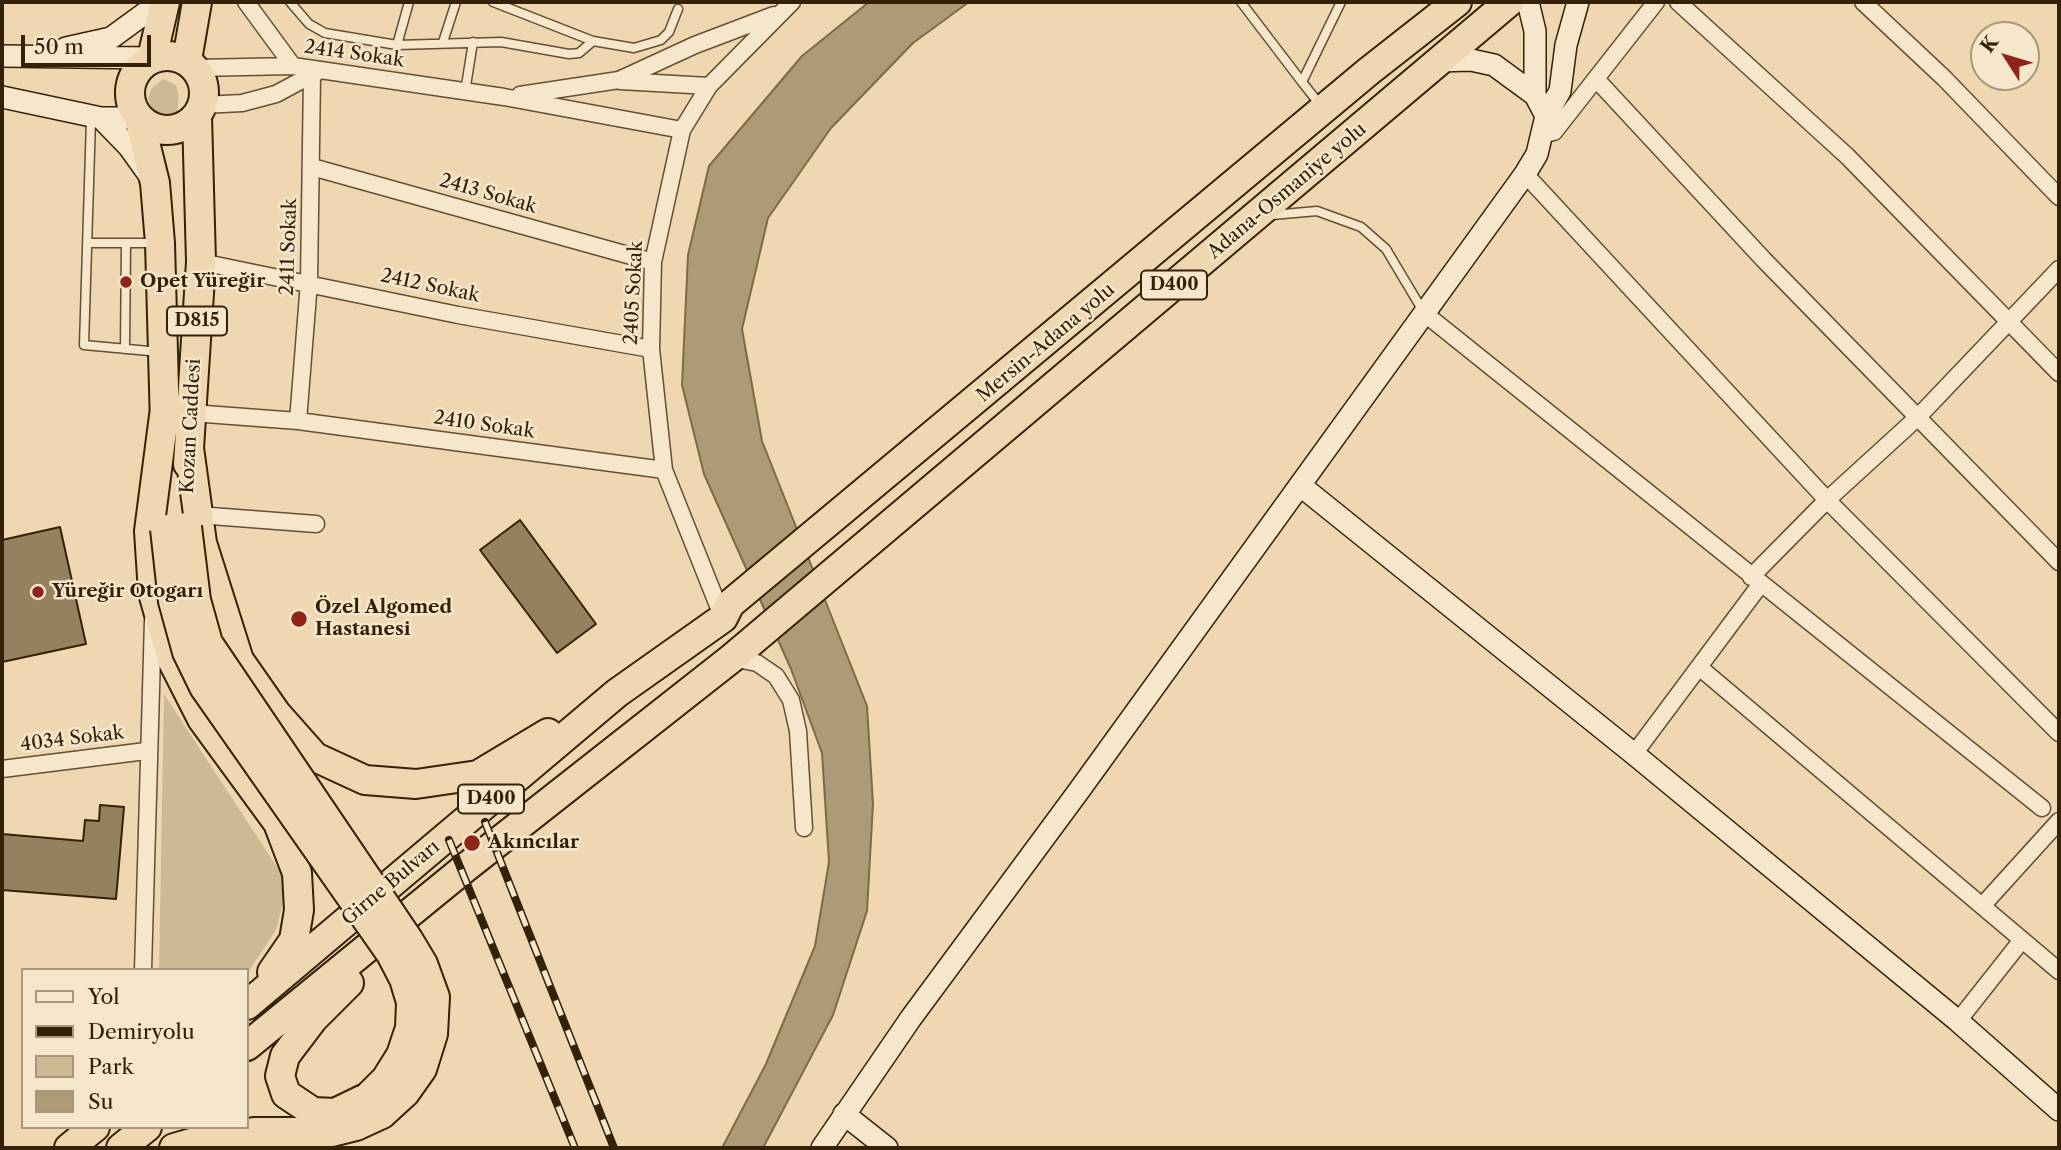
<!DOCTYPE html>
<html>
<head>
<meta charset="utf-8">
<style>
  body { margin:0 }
  #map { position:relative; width:2061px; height:1150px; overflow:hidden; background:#efd8b1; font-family:"Libre Caslon Text",serif }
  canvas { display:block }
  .frame { position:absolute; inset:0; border:4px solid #342107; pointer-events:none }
  .legend { position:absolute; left:21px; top:968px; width:228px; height:161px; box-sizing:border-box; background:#f5e6cc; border:2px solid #a8977d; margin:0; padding:9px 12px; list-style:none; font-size:21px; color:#342107 }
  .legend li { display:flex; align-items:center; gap:14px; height:35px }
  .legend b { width:35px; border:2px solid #a8977d }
  .north { position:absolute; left:1970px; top:21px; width:70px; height:70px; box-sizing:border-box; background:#f5e6cc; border:2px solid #a8977d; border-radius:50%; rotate:307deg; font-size:19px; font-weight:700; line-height:28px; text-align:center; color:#342107 }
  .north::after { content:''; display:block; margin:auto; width:24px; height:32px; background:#8f2418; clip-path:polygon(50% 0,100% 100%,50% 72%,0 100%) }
  .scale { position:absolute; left:21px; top:35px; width:130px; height:32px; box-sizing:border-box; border:4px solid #342107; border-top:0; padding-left:9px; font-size:21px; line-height:24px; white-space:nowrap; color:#342107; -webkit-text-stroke:5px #f5e6cc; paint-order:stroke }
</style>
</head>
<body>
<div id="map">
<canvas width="2061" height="1150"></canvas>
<div class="frame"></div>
<ul class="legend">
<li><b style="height:9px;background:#f5e6cc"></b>Yol</li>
<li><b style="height:9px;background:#342107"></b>Demiryolu</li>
<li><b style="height:19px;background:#cfb994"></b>Park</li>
<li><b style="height:19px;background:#af9a77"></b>Su</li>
</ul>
<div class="north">K</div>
<div class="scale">50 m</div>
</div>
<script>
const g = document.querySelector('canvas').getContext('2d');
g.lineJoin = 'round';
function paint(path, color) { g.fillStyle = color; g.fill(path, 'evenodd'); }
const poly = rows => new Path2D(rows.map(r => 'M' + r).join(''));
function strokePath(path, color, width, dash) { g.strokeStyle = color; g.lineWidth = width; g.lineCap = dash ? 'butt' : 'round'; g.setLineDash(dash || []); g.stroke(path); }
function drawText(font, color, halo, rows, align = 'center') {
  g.font = font + ' "Libre Caslon Text",serif'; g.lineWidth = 5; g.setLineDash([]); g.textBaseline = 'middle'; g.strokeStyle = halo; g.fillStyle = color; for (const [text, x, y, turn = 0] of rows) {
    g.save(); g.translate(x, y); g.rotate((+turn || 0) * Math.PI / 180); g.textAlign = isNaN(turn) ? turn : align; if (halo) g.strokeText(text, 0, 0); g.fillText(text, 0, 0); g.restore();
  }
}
paint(poly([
  [163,79,176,85,179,96,177,113,163,120,152,112,148,99,151,89],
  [164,694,288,884,276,930,247,974,247,970,159,970]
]), '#cfb994');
const water = poly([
  [869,2,969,2,913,43,831,128,768,218,742,329,762,441,867,706,873,804,867,911,833,1015,763,1148,722,1148,766,1064,815,946,829,862,822,753,791,669,704,474,682,385,688,255,709,166,802,56,869,2]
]);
paint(water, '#af9a77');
strokePath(water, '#7e6a4a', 2);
const building = poly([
  [520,520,596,624,557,653,480,550,520,520],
  [60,527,86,644,2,662,2,540,60,527],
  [100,805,124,807,116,899,2,890,2,834,83,841,85,820,99,821,100,805]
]);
paint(building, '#95805f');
strokePath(building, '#342107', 2);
const lane = poly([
  [290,2,309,24,325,33,397,45,501,42,569,54,579,53,593,41],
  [493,2,593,41,634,48,661,40,669,32,678,9],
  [1241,2,1302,82],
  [443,42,456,2],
  [397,45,409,2],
  [465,92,473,42],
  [1321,106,1302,82,1341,2],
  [91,119,84,345,160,352],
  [1272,215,1317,211,1361,227,1386,249,1423,311],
  [87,243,154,243],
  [125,349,126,243]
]);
const street = poly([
  [246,2,293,66],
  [1678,2,1847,156,2059,373],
  [1863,2,1944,78,2059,197],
  [196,68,293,66,504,97,682,130],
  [1597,80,1764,260,2059,562],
  [620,81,709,86],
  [520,95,619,80,695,45,774,15],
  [203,105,242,103,276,94,319,71],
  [1544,134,1554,132,1656,2],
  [312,167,653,262],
  [1525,174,1827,500,2059,733],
  [201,262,458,315,651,349],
  [1424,313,2042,808],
  [192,413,298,421,664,470],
  [298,421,309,282,312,75],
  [198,515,316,524],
  [1751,577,1827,500,1918,417,2059,269],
  [723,618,664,470,651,349,653,262,682,130,709,86,792,2],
  [732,658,757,663,776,676,791,700,798,731,804,828],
  [1699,667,2059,971],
  [1634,754,1760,585],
  [2,769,146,751],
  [1982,906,2059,821],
  [143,970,153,620],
  [1958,1021,2022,940]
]);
const secondary = poly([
  [1528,2,1535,31,1535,95,1546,116],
  [66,48,111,38,148,11,154,2],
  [2,56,152,58],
  [1437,61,1471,60,1494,65,1535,95],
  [2,97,101,118,139,118],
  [101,118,129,147,149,175],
  [1301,486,1634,754,1958,1021,2059,1110],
  [844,1114,887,1148],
  [822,1148,911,1018,1078,792,1525,174,1537,154,1546,116,1560,91,1566,45,1578,2]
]);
const highway = poly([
  '130 93a37 37 0 1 1 74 0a37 37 0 1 1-74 0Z',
  [152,58,165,2],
  [187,60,197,2],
  [139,118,155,183,160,243,165,425],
  [165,408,149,531,153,593,172,660,202,719,278,823,297,873,299,910,294,940,272,972],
  [189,448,202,543,239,660,276,713,315,757,365,780,416,784,478,775,548,733],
  [188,464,201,262,197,116],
  [349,983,313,1019,285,1056,280,1076,286,1094,313,1112,335,1113,368,1097],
  [247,1005,617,693,723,618,730,604,1369,71,1457,2],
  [247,1046,465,868,732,658,1509,2],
  [69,1148,95,1127],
  [121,1148,147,1127],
  [174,1148,205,1139,254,1132,332,1132,356,1126,382,1114]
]);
strokePath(lane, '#634f32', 11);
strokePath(street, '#634f32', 19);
strokePath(secondary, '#342107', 24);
strokePath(highway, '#342107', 32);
strokePath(lane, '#f5e6cc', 8);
strokePath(street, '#f5e6cc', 16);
strokePath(secondary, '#f5e6cc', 21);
strokePath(highway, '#efd8b1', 28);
const rail = poly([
  [485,822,614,1148],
  [449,840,575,1148]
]);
strokePath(rail, '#342107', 8);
strokePath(rail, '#f5e6cc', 5, [16]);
const highwayBridge = poly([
  [187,527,196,600,208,643,408,939,423,964,435,997,433,1034,422,1069,405,1093,382,1114],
  [165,529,173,601,187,652,204,687,391,954,404,979,411,1002,410,1028,401,1055,386,1079,368,1097]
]);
strokePath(highwayBridge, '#342107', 32, []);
strokePath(highwayBridge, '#efd8b1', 28);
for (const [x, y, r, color] of [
  [126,282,7,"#8f2418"],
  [38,592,7,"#8f2418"],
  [299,619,9,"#8f2418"],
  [472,843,9,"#8f2418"]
]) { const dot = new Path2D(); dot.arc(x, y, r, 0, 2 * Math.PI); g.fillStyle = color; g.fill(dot); strokePath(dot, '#f5e6cc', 2.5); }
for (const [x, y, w] of [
  [1174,285,66],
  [197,321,60],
  [491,799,66]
]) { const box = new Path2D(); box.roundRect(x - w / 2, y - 14.5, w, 29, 5); g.fillStyle = '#f5e6cc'; g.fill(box); strokePath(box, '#342107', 2); }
drawText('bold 18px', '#342107', null, [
  ["D400",1174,285],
  ["D815",197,321],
  ["D400",491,799]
]);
drawText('19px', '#342107', '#f5e6cc', [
  ["2414 Sokak",354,54,8],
  ["Adana-Osmaniye yolu",1287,191,-40],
  ["2413 Sokak",488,194,16],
  ["2411 Sokak",289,247,-88],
  ["2412 Sokak",430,286,12],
  ["2405 Sokak",634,293,-87],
  ["Mersin-Adana yolu",1046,343,-40],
  ["2410 Sokak",484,425,8],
  ["Kozan Caddesi",191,426,-87],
  ["4034 Sokak",72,739,-7],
  ["Girne Bulvarı",391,883,-40]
]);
drawText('bold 19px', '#342107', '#f5e6cc', [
  ["Opet Yüreğir",140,282],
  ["Yüreğir Otogarı",52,592],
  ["Özel Algomed",315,608],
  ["Hastanesi",315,630],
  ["Akıncılar",488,843]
], 'left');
</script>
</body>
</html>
